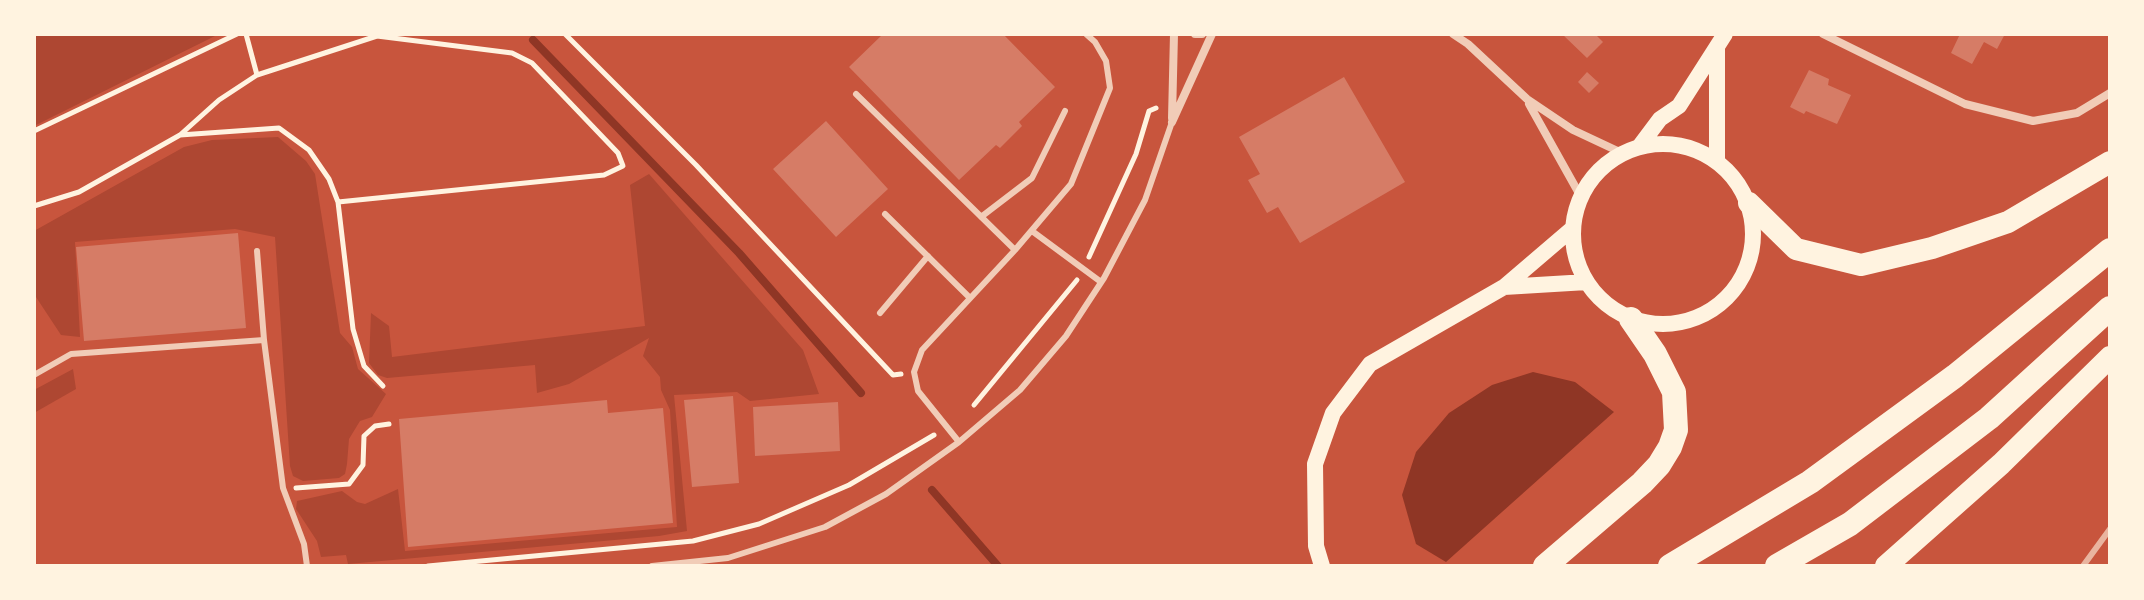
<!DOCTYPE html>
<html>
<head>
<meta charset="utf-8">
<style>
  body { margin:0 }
  #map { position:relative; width:2144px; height:600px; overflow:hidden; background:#c8553d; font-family:"Varela Round",sans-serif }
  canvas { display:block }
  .frame { position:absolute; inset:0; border:36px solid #fff3e0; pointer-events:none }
</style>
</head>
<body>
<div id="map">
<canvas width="2144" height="600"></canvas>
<div class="frame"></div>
</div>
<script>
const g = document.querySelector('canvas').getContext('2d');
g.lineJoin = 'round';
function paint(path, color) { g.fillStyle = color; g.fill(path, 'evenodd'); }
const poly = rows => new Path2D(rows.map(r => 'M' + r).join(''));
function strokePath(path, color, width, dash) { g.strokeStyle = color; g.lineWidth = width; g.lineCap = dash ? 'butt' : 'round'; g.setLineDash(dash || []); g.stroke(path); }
paint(poly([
  [34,34,219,34,34,126],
  [278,137,306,161,315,174,340,333,352,347,358,369,386,394,372,417,360,421,349,439,347,464,345,474,339,478,303,481,293,476,290,466,275,237,235,229,75,242,80,337,61,335,34,294,34,231,184,147,212,140],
  [649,174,803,350,819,394,750,401,737,392,674,395,687,531,659,536,348,564,346,555,321,557,317,541,296,509,297,501,342,491,357,502,365,504,398,489,405,551,677,527,670,410,661,390,660,377,643,356,649,338,569,384,537,393,535,365,387,378,378,375,369,363,371,313,389,326,392,357,645,326,630,185],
  [73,369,76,389,34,413,34,390]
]), '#ae4732');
paint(poly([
  [1533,372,1575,382,1614,412,1446,562,1416,544,1402,495,1416,452,1449,413,1492,385]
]), '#8f3625');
strokePath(poly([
  [533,40,739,253,861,393],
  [932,490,998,566]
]), '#8f3625', 8);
paint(poly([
  [883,34,1003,34,1055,87,1019,122,1022,126,1000,148,996,145,959,180,849,67],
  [1562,34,1595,34,1603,42,1587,58],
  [1960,34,2005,34,1997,49,1984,42,1972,64,1951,53],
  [1809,70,1829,79,1828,85,1851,95,1837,124,1806,111,1804,114,1790,107],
  [1587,72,1599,83,1589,93,1578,82],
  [1344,77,1405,182,1300,243,1278,207,1267,213,1248,180,1260,174,1239,137],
  [826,121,888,189,836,237,773,169],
  [238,233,246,328,84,341,76,247],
  [733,396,739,483,692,487,684,400],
  [607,400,608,413,663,408,673,523,408,547,399,419],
  [838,402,840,451,755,456,753,407]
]), '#d67c66');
strokePath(poly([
  [246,34,257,75],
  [565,34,696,165,893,375,901,374],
  [34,131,237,34],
  [180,135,219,100,257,75,377,36,512,53,532,63,618,153,623,166,604,175,338,202],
  [34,206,79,192,180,135,279,128,309,150,329,179,338,202,353,329,364,366,383,386],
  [1089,257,1136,154,1149,111,1156,108],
  [974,405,1077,280],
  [296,488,349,484,363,465,364,436,375,426,389,424],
  [428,566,693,541,759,524,849,485,934,435]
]), '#fff3e0', 5);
strokePath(poly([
  [856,94,1015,250],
  [885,214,970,298],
  [981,217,1032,178,1065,111],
  [1032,231,1101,282],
  [257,251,264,340,283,488,304,544,307,566],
  [880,313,928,256],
  [34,375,71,354,264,340],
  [959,442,918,391,914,372,922,350,1015,250,1071,184,1110,88,1106,61,1095,42,1086,34],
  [652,566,728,558,825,527,886,494,959,442,1020,390,1066,336,1104,278,1145,200,1172,122]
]), '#f1ccb7', 6);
strokePath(poly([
  [1195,34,1202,34],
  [1453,34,1468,44,1527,99,1573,130,1622,153],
  [1823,34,1965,104,2033,121,2077,113,2110,93],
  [1529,104,1581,197],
  [1172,118,1174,34],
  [1172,122,1212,34]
]), '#f1ccb7', 8);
strokePath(poly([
  [1717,47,1717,161],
  '1573 234a90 90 0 1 1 180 0a90 90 0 1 1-180 0Z',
  [1639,147,1660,119,1679,106,1725,34],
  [1504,287,1587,282],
  [1322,566,1316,546,1315,464,1333,413,1370,364,1504,287,1573,228]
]), '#fff3e0', 16);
strokePath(poly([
  [1749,203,1796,249,1861,265,1932,248,2008,222,2110,162],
  [1886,566,2001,464,2110,357]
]), '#fff3e0', 22);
strokePath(poly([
  [1545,566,1642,483,1659,465,1670,447,1676,430,1674,392,1655,354,1631,319],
  [1670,566,1810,482,1955,376,2110,250],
  [1777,566,1850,524,1989,418,2110,308]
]), '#fff3e0', 24);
strokePath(poly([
  [2083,566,2110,529]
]), '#e9b49f', 6);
</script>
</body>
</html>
